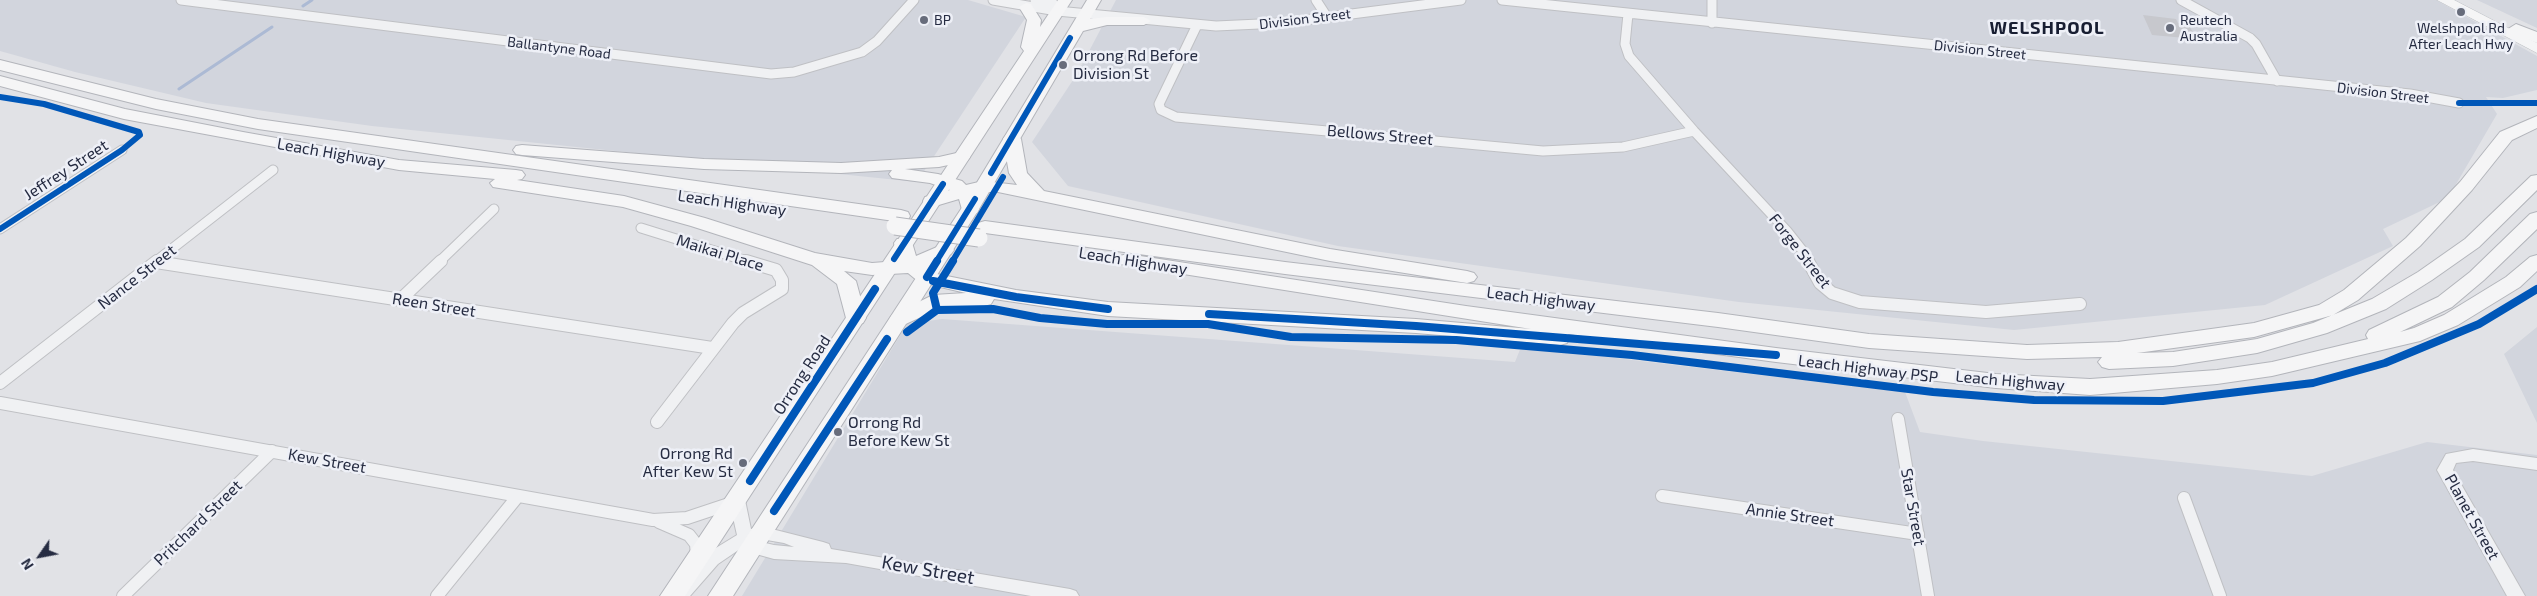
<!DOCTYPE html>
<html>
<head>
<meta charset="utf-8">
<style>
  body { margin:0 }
  #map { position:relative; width:2537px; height:596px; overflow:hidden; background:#e1e2e6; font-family:"Exo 2",sans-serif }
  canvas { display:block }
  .north { position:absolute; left:15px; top:531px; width:50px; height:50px; -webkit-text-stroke:4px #eef0f7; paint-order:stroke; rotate:237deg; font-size:14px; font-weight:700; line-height:20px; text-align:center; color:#262c42 }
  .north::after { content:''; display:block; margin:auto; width:18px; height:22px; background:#262c42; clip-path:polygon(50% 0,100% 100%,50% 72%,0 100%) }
</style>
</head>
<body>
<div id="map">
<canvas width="2537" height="596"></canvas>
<div class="north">N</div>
</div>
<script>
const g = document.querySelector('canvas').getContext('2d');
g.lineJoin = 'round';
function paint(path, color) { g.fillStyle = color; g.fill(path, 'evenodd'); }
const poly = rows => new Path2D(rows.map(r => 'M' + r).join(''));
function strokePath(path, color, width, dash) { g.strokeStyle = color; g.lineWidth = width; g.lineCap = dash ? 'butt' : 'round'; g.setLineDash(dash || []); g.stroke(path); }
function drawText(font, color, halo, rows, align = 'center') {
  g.font = font + ' "Exo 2",sans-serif'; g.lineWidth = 5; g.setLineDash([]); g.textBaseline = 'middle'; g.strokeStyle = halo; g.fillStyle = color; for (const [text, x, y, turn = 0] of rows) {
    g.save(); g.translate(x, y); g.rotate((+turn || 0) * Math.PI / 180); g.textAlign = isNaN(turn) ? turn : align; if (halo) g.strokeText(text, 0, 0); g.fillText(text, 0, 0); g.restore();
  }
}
paint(poly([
  [0,0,968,0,1026,17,917,182,372,126,206,103,75,72,0,51],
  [1116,0,2436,0,2537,56,2537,90,2503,98,2486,97,2497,114,2448,198,2383,229,2393,246,2265,305,2014,330,1739,302,1338,246,1068,186,1032,142,1077,74],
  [2477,0,2537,0,2537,28],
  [942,319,1515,362,1521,347,1905,392,1920,432,1983,441,2312,476,2427,442,2537,455,2537,596,742,596,907,324],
  [2537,327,2537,423,2504,354]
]), '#d2d5dd');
strokePath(poly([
  [303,6,312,0],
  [179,89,272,27]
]), '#acbad4', 3);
paint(poly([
  [2143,15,2176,19,2178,23,2188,24,2197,39,2152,35]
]), '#c7c8cd');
const minorFar1 = poly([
  [181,0,771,74,794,72,862,52,877,41,914,0],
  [993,0,1057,11,1216,26,1281,23,1461,0],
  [1035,0,1053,3],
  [1316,0,1327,17],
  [1502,0,2410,94,2459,103],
  [1712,0,1712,23],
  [2181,0,2250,38,2256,44,2277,81],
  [1628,14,1625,44,1629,56,1694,131,1787,231,1806,255,1808,262],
  [1197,25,1159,104,1161,110,1176,117,1543,151,1623,147,1694,131],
  [641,228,750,262],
  [0,229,122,150],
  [155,262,273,170],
  [439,262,494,209]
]);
const minor = poly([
  [1808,261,1820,283,1832,293,1860,302,1986,312,2080,304],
  [156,262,712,348],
  [401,299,441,261],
  [0,383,157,261],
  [0,403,653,520,687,518,732,503],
  [1898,419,1928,596],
  [657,422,733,323,743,313,782,289,782,280,776,270,746,261],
  [1662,496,1918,534],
  [2184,498,2220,596],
  [659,522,689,535,696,544,697,557],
  [123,596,272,451],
  [437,596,518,496]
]);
const tertiary = poly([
  [2473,449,2537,458,2537,470,2473,461,2456,463,2453,470,2525,596,2507,596,2437,470,2446,454,2473,449],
  [737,494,743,496,745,500,751,529,760,526,823,542,829,544,831,549,1070,589,1076,591,1079,596,1031,596,846,563,774,559,745,551,743,547,718,564,690,596,671,596,706,554,737,535,729,500,731,496,737,494],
  [761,539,784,543,794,547,774,545,757,541,761,539]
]);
const primary = poly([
  [2437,0,2454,0,2537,43,2537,53,2437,0]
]);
const trunk = poly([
  [1058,0,1072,0,685,596,660,596,1024,51,1021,47,1027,20,1019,7,1026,3,1031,4,1041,20,1040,27,1058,0],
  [1087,0,1101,0,1090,19,1107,17,1144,17,1151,21,1144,25,1107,25,1083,31,979,209,733,596,708,596,961,209,1087,0]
]);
const motorway = poly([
  [2516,24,2537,32,2537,43,2510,32,2508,29,2516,24],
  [0,60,156,99,258,119,901,210,908,212,910,216,908,220,901,222,258,129,156,109,0,70,0,60],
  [0,76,125,109,243,132,399,160,516,170,522,171,525,175,522,179,517,180,624,196,705,218,815,253,872,263,898,261,894,243,897,239,911,239,916,256,944,244,951,246,954,250,951,254,926,267,932,273,1016,290,1108,302,1416,319,1531,329,1120,264,1117,260,1120,256,1127,254,1466,306,1776,348,1996,374,2090,379,2217,370,2272,362,2368,339,2366,335,2369,330,2438,297,2470,272,2530,214,2537,212,2537,229,2484,280,2452,307,2400,332,2414,328,2444,315,2506,277,2530,257,2537,255,2537,271,2520,287,2458,325,2420,341,2272,376,2217,384,2090,395,1996,388,1776,362,1568,334,1570,338,1567,343,1560,345,1416,333,1108,316,994,299,991,304,984,306,943,307,899,327,892,325,889,320,892,315,933,295,966,293,919,282,908,273,872,275,844,271,856,281,866,318,863,323,856,325,849,323,846,318,837,284,812,265,691,226,623,207,499,188,493,187,490,183,495,179,399,170,124,119,0,86,0,76],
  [2537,116,2537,128,2512,140,2472,190,2420,246,2358,300,2333,315,2254,337,2137,353,2173,352,2257,339,2313,323,2372,299,2418,272,2465,239,2531,176,2537,175,2537,190,2479,247,2432,280,2386,309,2327,333,2257,353,2173,366,2109,369,2102,367,2098,362,2102,357,2027,359,1869,348,1718,327,1285,274,985,233,978,231,976,227,978,223,985,221,1285,262,1718,313,1869,334,2027,345,2118,342,2254,323,2319,305,2344,290,2406,238,2460,182,2500,132,2537,116],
  [1012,134,1018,135,1021,139,1027,173,1044,191,1330,249,1467,271,1474,273,1477,277,1474,281,1467,283,1330,261,998,192,984,192,975,194,978,199,979,209,977,213,970,215,963,213,959,199,932,207,925,205,923,201,925,197,950,190,930,183,892,178,889,174,892,170,841,173,704,169,522,155,516,154,513,150,516,146,522,145,704,159,841,163,939,157,961,152,967,153,970,157,967,161,939,167,905,169,938,174,962,181,966,185,983,181,1017,185,1009,173,1003,139,1006,135,1012,134]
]);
strokePath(minorFar1, '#bfc0c4', 11);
strokePath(minor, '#bfc0c4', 14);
strokePath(tertiary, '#bfc0c4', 2);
strokePath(primary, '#bcbfc4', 1);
strokePath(trunk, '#b3b5bb', 2);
strokePath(motorway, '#b3b5bb', 2);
strokePath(minorFar1, '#f0f1f3', 9);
strokePath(minor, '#f0f1f3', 12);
paint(tertiary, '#f0f1f3');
paint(primary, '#f5f5f6');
paint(trunk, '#f5f5f6');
paint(motorway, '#f5f5f6');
const motorwayBridge = poly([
  [895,226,979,238]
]);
strokePath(motorwayBridge, '#b3b5bb', 19, []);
strokePath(motorwayBridge, '#f5f5f6', 17);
strokePath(poly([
  [0,97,44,104,139,132,140,135,122,150,0,229],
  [2459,103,2537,103],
  [991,173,1070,38],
  [894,259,943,184],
  [936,262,975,199],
  [952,262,1003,177]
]), '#0057b8', 6);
strokePath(poly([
  [927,277,937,261],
  [933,281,1016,297,1108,309],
  [937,310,993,309,1040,318,1107,324,1208,324,1291,337,1456,340,1632,355,1933,392,2034,400,2163,401,2313,383,2385,363,2479,324,2537,289],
  [1209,314,1416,326,1776,355],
  [907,332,937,310,933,293,953,261],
  [750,481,875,289],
  [774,511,887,339]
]), '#0057b8', 8);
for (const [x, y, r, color] of [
  [2461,12,5,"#676c7b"],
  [924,20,5,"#676c7b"],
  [2170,28,5,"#676c7b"],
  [1063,65,5,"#676c7b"],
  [838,432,5,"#676c7b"],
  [743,463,5,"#676c7b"]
]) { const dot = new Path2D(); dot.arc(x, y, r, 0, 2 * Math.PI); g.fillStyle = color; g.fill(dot); strokePath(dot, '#eef0f7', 2); }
drawText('14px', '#262c42', '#eef0f7', [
  ["Division Street",1305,19,-7],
  ["Ballantyne Road",559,48,7],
  ["Division Street",1980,50,6],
  ["Division Street",2383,93,7]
]);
drawText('14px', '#262c42', '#eef0f7', [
  ["BP",934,20],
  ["Reutech",2180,20],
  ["Australia",2180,36],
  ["Welshpool Rd",2461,28,"center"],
  ["After Leach Hwy",2461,44,"center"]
], 'left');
drawText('16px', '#262c42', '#eef0f7', [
  ["Orrong Rd Before",1073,56],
  ["Division St",1073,74],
  ["Orrong Rd",848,423],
  ["Before Kew St",848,441],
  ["Orrong Rd",733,454,"right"],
  ["After Kew St",733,472,"right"]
], 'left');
drawText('16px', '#262c42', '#eef0f7', [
  ["Bellows Street",1380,135,5],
  ["Leach Highway",331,153,10],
  ["Jeffrey Street",66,170,-33],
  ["Leach Highway",732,203,8],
  ["Forge Street",1800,251,52],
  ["Maikai Place",720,253,17],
  ["Leach Highway",1133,261,9],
  ["Nance Street",137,277,-38],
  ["Leach Highway",1541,299,7],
  ["Reen Street",434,305,9],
  ["Leach Highway PSP",1868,369,7],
  ["Orrong Road",802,375,-57],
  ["Leach Highway",2010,381,5],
  ["Kew Street",327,461,10],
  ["Star Street",1913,507,80],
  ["Annie Street",1790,515,8],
  ["Planet Street",2472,517,61],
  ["Pritchard Street",198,523,-44]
]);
g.letterSpacing = '1px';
drawText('bold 18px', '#181e32', '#eef0f7', [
  ["WELSHPOOL",2047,28]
]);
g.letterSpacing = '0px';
drawText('19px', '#262c42', '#eef0f7', [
  ["Kew Street",928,570,10]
]);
</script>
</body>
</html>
